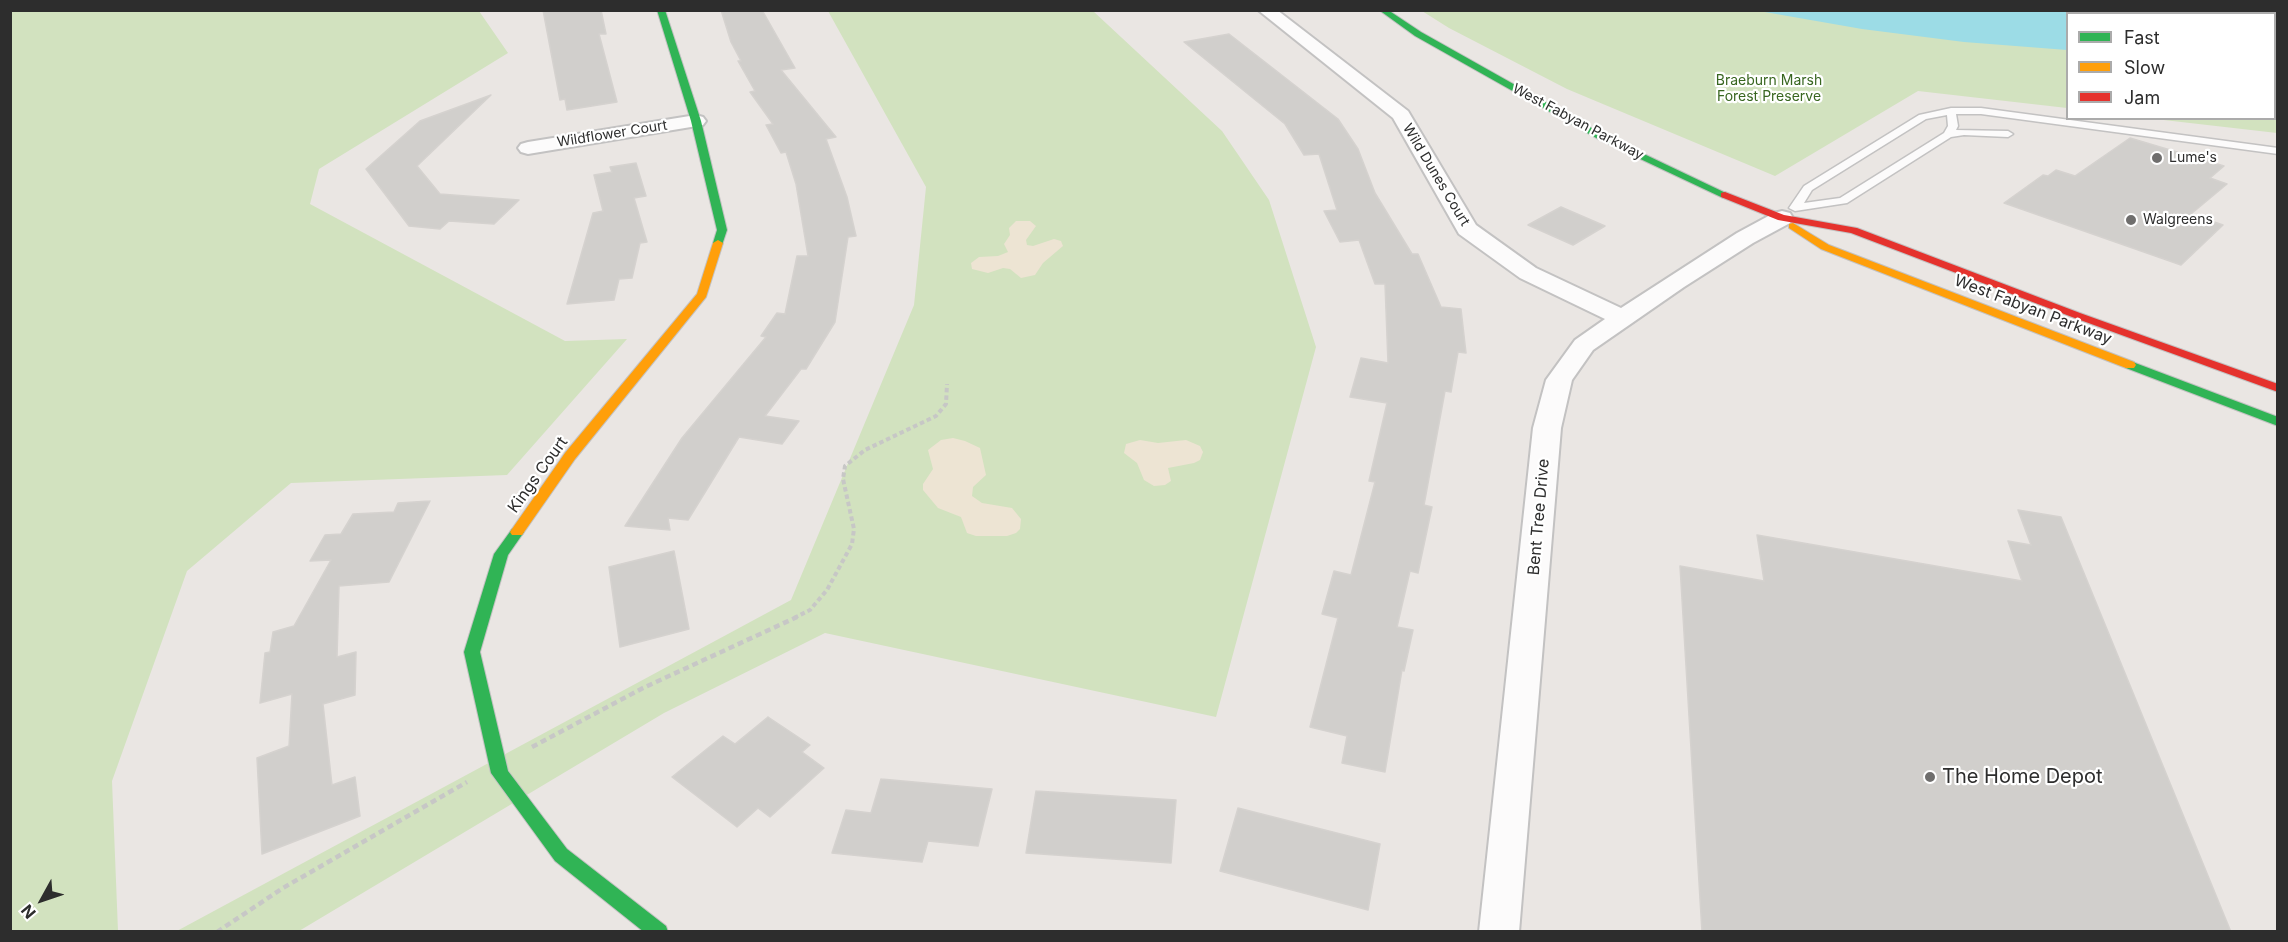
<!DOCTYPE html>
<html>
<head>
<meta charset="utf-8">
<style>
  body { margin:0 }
  #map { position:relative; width:2288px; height:942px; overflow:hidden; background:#eae6e3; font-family:Inter,sans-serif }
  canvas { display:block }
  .frame { position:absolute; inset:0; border:12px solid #2d2d2d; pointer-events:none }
  .legend { position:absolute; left:2066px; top:12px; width:210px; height:108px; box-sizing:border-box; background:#fff; border:2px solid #ababab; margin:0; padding:8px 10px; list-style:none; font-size:18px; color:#2d2d2d }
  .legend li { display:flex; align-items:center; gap:12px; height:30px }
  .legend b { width:30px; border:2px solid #ababab }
  .north { position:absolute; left:12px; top:870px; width:60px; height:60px; -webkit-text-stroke:4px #fff; paint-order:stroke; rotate:230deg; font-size:16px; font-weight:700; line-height:24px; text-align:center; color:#2d2d2d }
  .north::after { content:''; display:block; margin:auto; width:21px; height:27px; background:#2d2d2d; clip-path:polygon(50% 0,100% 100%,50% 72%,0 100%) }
</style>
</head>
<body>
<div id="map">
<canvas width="2288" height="942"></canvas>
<div class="frame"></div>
<ul class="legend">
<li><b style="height:8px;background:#30b455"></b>Fast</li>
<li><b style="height:8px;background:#ff9f0a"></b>Slow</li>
<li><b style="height:8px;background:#e5322d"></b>Jam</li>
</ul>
<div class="north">N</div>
</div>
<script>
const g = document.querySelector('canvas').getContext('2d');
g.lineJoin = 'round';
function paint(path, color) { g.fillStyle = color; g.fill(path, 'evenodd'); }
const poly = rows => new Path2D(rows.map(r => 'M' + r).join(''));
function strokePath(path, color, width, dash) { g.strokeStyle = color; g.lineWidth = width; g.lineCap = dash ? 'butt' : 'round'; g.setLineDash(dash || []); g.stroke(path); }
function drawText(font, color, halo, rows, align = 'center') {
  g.font = font + ' Inter,sans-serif'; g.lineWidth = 4.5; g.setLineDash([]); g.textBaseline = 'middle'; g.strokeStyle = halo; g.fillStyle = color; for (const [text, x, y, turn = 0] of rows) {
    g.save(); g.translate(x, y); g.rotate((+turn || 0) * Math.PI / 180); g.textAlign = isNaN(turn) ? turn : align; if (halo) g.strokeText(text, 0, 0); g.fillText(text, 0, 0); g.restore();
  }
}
paint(poly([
  [10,11,479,11,508,53,319,169,310,204,565,341,627,339,507,475,291,483,187,571,112,781,118,931,11,931],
  [828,11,1093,11,1222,131,1269,200,1316,347,1216,717,825,633,664,713,299,931,175,932,791,600,914,305,926,187],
  [1422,11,2277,11,2277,133,2155,119,2274,118,2274,14,2068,14,2067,108,1918,91,1775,176,1567,89,1449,28]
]), '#d2e2bf');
paint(poly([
  [1016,221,1030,221,1036,226,1026,240,1027,245,1033,246,1054,239,1061,241,1063,246,1043,263,1035,275,1021,278,1010,269,1003,268,988,273,972,269,971,263,979,257,998,256,1008,252,1004,244,1010,235,1009,228],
  [953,438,965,441,980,448,986,475,973,487,972,496,982,503,1012,508,1021,519,1020,529,1016,533,1007,536,976,536,967,533,961,517,938,508,923,490,923,484,933,469,928,450,941,440],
  [1140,440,1158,443,1186,440,1200,446,1203,452,1200,460,1194,463,1168,468,1171,481,1165,485,1154,486,1144,480,1137,463,1124,453,1126,444]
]), '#ede4d3');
paint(poly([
  [1759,11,2277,11,2277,63,2275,63,2274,14,2068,14,2067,50,1964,42,1862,29]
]), '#9cdce6');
const building = poly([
  [543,10,601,10,606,34,599,34,617,102,567,110,565,99,560,100,543,10],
  [721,10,762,10,795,68,781,70,836,137,826,139,847,197,856,236,848,237,835,322,806,369,801,369,765,416,799,421,782,444,739,437,688,520,668,518,670,530,625,526,682,438,766,337,761,336,777,313,785,314,797,256,808,256,796,184,786,152,781,153,766,125,773,124,750,92,755,91,738,61,741,61,731,42,721,10],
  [1229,34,1338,119,1358,149,1375,193,1412,254,1418,254,1441,307,1461,309,1466,353,1458,352,1451,392,1445,391,1424,505,1432,507,1418,573,1410,571,1397,627,1413,630,1404,671,1402,670,1385,772,1342,763,1347,736,1310,727,1338,618,1322,614,1334,571,1351,575,1375,482,1369,481,1387,403,1350,397,1361,358,1388,363,1385,284,1375,284,1359,240,1340,242,1324,211,1337,210,1319,154,1304,155,1285,124,1184,42,1229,34],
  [491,95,417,166,440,194,519,200,494,224,449,221,440,229,409,226,366,169,420,121,491,95],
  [2130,138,2224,166,2210,178,2227,184,2191,214,2223,225,2181,265,2004,203,2043,175,2048,176,2056,170,2075,176,2130,138],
  [636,163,646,196,634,198,647,242,640,243,632,278,619,279,614,300,567,304,593,213,603,211,594,175,612,172,610,167,636,163],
  [1561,207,1605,226,1573,245,1528,225,1561,207],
  [430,501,389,582,339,586,337,657,356,652,355,695,323,704,332,785,355,777,360,816,262,854,257,758,289,746,292,694,260,703,265,653,270,652,273,632,294,626,331,560,310,561,325,535,341,534,353,514,394,512,398,503,430,501],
  [2018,510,2061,517,2231,932,1702,932,1680,566,1764,581,1757,535,2022,581,2008,541,2031,545,2018,510],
  [674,551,689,629,620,647,609,567,674,551],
  [768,717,810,745,802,752,824,768,770,817,758,808,737,827,672,777,723,736,735,744,768,717],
  [881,779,992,789,978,846,928,841,922,862,832,853,846,810,871,813,881,779],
  [1036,791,1176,800,1171,863,1026,853,1036,791],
  [1238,808,1380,844,1368,910,1220,871,1238,808]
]);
paint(building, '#d1cfcc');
strokePath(building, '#d5d2cf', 1.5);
const lane = poly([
  [1951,108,1981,108,2278,148,2278,154,1981,114,1956,114,1958,126,1956,130,2008,131,2013,134,2008,137,1964,135,1951,137,1847,203,1795,211,1789,208,1804,186,1919,115,1951,108],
  [1947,115,1948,126,1944,133,1840,198,1804,203,1812,190,1926,119,1947,115]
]);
const street = poly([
  [1258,10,1277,10,1408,111,1476,225,1536,268,1621,308,1737,233,1774,213,1782,211,1790,213,1793,218,1790,223,1753,243,1684,287,1593,350,1572,380,1561,428,1519,932,1479,932,1533,428,1546,380,1575,340,1605,319,1520,278,1459,234,1393,118,1258,10],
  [696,115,703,117,706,121,703,125,528,154,521,152,518,148,521,144,528,142,696,115]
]);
const fast = poly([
  [657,10,665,10,701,121,727,230,722,245,718,246,713,243,717,230,691,121,657,10],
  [1379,10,1388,10,1421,32,1604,135,1730,195,1725,198,1721,197,1598,139,1415,36,1379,10],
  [2130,361,2278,417,2278,426,2126,368,2124,365,2126,362,2130,361],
  [517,527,524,532,508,555,480,652,508,771,567,849,666,926,668,932,644,932,555,861,491,773,464,652,494,554,512,529,517,527]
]);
const slow = poly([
  [1793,223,1829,245,2134,362,2136,365,2134,368,2126,368,1821,249,1789,228,1789,224,1793,223],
  [718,240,723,243,706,297,575,459,522,535,512,535,510,532,512,529,565,453,697,294,713,243,718,240]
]);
const jam = poly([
  [1725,192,1784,215,1857,228,2080,313,2278,384,2278,392,2072,317,1851,233,1778,220,1721,197,1721,193,1725,192]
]);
strokePath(lane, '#c3c2c2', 3);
strokePath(street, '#c3c2c2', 4);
strokePath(fast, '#c3c2c2', 2);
strokePath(slow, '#c3c2c2', 2);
strokePath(jam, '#c3c2c2', 2);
strokePath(poly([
  [794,618,810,610,827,590,852,544,854,529,843,479,845,466,865,450,936,416,946,404,947,384]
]), '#c7c7c6', 4, [4.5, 3]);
strokePath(poly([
  [532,747,643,688,797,617],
  [217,932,283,888,467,782]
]), '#c7c7c6', 4.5, [6, 4]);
paint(lane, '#fcfbfb');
paint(street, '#fcfbfb');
paint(fast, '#30b455');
paint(slow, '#ff9f0a');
paint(jam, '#e5322d');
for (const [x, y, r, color] of [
  [2157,158,6,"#6f6e6d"],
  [2131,220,6,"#6f6e6d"],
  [1930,777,6,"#6f6e6d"]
]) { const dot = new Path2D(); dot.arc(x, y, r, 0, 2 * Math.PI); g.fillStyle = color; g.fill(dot); strokePath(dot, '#fff', 2); }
drawText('14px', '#386620', '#fff', [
  ["Braeburn Marsh",1769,81],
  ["Forest Preserve",1769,97]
]);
drawText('14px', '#2d2d2d', '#fff', [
  ["West Fabyan Parkway",1578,122,28],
  ["Wildflower Court",612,134,-9],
  ["Wild Dunes Court",1436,175,59]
]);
drawText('14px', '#2d2d2d', '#fff', [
  ["Lume's",2169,158],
  ["Walgreens",2143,220]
], 'left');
drawText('16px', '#2d2d2d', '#fff', [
  ["West Fabyan Parkway",2033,310,21],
  ["Kings Court",538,475,-54],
  ["Bent Tree Drive",1539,517,-85]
]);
drawText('20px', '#2d2d2d', '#fff', [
  ["The Home Depot",1942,777]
], 'left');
</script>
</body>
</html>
